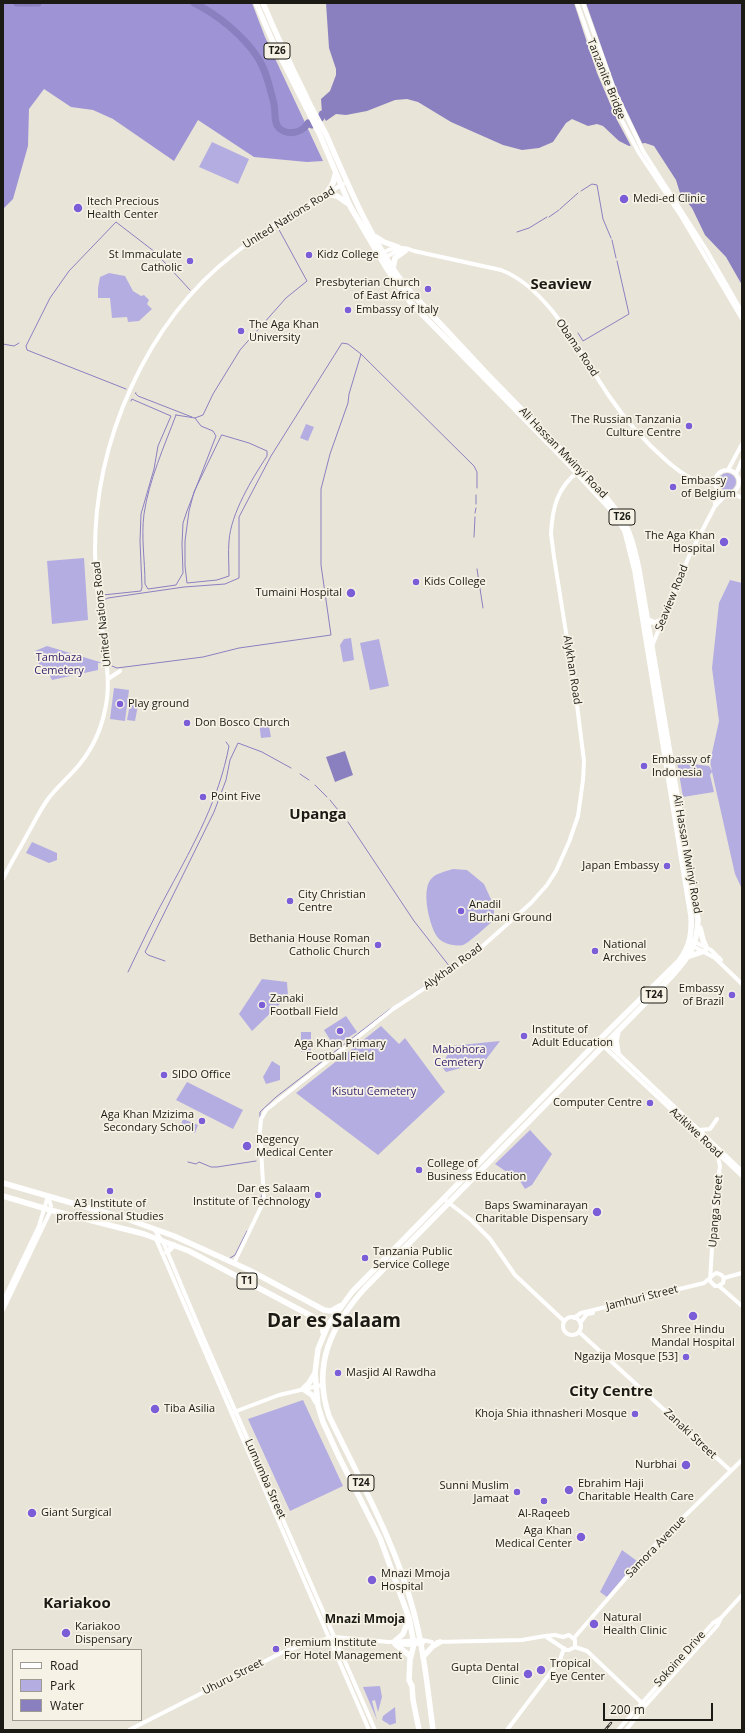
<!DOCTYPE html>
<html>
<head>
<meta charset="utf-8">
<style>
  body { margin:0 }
  #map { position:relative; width:745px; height:1733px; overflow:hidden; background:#e9e4d8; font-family:"Open Sans",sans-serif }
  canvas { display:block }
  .frame { position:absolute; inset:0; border:4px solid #1b1a15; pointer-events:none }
  .legend { position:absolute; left:12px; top:1649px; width:130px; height:72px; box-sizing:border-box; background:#f6f2e5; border:1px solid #9e9c92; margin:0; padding:5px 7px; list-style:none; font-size:12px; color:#1b1a15 }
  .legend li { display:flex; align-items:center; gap:8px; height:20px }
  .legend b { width:20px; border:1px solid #9e9c92 }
  .scale { position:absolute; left:603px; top:1703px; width:110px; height:18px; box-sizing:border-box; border:2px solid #1b1a15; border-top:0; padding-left:5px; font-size:12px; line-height:14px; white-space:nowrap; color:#1b1a15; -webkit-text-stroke:3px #f6f2e5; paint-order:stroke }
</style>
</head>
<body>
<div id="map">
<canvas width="745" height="1733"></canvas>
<div class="frame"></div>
<ul class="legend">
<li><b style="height:5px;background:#fff"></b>Road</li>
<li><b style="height:11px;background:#b4ade2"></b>Park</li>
<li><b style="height:11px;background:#8a80c0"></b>Water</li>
</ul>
<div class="scale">200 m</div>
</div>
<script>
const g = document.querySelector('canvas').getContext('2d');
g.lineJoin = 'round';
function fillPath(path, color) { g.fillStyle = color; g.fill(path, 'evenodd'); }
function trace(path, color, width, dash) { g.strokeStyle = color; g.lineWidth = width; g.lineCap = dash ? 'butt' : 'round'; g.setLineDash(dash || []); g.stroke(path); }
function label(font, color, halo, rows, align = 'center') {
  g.font = font + ' "Open Sans",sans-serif'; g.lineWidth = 3.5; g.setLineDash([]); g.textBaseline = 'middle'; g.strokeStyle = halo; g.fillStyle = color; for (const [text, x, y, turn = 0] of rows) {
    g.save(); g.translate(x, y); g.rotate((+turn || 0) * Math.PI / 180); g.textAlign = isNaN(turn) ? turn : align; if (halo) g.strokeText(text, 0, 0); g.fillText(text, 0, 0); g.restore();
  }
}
fillPath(new Path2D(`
  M 212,142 L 249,159 L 238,184 L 199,167 Z
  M 109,273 L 125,276 L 133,291 L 141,296 L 144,295 L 149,300 L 147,304 L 152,309 L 139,321 L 128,322 L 127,317 L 112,318 L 110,298 L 98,298 L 98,288 L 100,277 Z
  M 306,424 L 314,427 L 308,441 L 300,438 Z
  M718 482a9 9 0 1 1 18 0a9 9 0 1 1-18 0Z
  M 84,558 L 88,620 L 52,624 L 47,561 Z
  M 730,580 L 742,583 L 742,889 L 735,874 L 712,772 L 710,775 L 714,792 L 683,797 L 677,762 L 709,766 L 712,771 L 710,762 L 719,721 L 712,668 L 719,603 Z
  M 351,638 L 354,660 L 343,662 L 340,645 L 344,639 Z
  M 379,639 L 389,686 L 370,690 L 360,643 Z
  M 47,646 L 103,663 L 98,663 L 98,670 L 52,680 L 49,674 L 41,672 L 35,651 Z
  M 114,688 L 129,690 L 125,721 L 110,719 Z
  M 130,704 L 138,705 L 135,721 L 127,720 Z
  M 268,721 L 271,737 L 261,738 L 259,722 Z
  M 32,842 L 57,853 L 57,860 L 49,863 L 26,853 Z
  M 453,869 L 467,870 L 484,884 L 494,906 L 494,920 C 488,925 469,943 463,945 C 454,947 440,943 436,935 C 429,923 420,887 433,877 C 438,873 447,871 453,869 Z
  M 262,979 L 287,982 L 288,996 L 252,1031 L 239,1014 Z
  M 346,1016 L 357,1032 L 334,1046 L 324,1030 Z
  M 381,1026 L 399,1044 L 405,1038 L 445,1092 L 378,1155 L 296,1093 Z
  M 301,1032 L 311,1032 L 311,1052 L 301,1052 Z
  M 500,1041 L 484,1062 L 446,1072 L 442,1067 L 451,1046 Z
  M 272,1061 L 280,1066 L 280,1080 L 266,1084 L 263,1077 Z
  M 187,1082 L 243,1110 L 233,1129 L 176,1100 Z
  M 183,1119 L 198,1125 L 195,1133 L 180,1127 Z
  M 530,1130 L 552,1154 L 532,1185 L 525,1189 L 520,1181 L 495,1164 Z
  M 303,1400 L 343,1486 L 290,1511 L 248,1419 Z
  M 622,1550 L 637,1561 L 607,1597 L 600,1592 Z
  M 380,1686 L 382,1697 L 378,1712 L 375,1700 L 372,1701 L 377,1720 L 363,1687 Z
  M 395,1707 L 396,1723 L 390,1725 L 382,1720 L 383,1716 Z`), '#b4ade2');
fillPath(new Path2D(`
  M 3,3 L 252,3 L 265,37 L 323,161 L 307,162 L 254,157 L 198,120 L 174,161 L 113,119 L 93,110 L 71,107 L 44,89 L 29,109 L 28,146 L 13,199 L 3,209 Z`), '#9e94d5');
fillPath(new Path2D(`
  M 326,3 L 742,3 L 742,285 L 726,257 L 705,235 L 692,208 L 680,193 L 676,180 L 654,146 L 645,143 L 629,146 L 619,141 L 603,126 L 597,124 L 588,126 L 572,119 L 566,123 L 553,142 L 539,148 L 522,150 L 503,145 L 451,122 L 418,102 L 407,99 L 395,100 L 367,111 L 346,115 L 336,114 L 326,121 L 322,114 L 321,99 L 330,91 L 336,75 L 336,69 L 329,48 Z
  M 345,751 L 353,775 L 335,782 L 326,757 Z`), '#8a80c0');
fillPath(new Path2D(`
  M 574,3 L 586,3 L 617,91 L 643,145 L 632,148 L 617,120 L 597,73 Z`), '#e9e4d8');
trace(new Path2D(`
  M 581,191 L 592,184 L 597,185 L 603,219 L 611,238
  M 560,209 L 578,193
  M 549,217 L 559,210
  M 517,232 L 529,228 L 547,217
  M 612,240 L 616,258
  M 578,333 L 583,341 L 629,314 L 617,261
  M 3,344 L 14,346 L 19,343
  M 361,354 L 474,466 L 477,472 L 477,488
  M 126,389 L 27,350 L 26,346 L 50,298 L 69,271 L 116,222 L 155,252 L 190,290
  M 136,393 L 135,393 L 138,396 L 192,417
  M 176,415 L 195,418 L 201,426 L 213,431 L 216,436 L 187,511 L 183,523 L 182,544 L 183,573 L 176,585 L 148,589 L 145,584 C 145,561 141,537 144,514 C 149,480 164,447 176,415 Z
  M 195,418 L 203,415 L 213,394 L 240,350 L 286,298 L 307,281 L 277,226
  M 222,435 L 249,443 L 267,451 L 267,456 C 252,479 231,513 229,541 C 228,552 229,564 229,576 L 217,580 L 187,583 L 185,566 L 185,541 L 189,511 L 194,492 Z
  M 476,504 L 476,495
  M 475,513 L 476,508
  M 474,537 L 475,517
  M 477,569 L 483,608
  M 103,595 L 141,591 L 142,587 L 140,541 L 141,514 L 154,469 L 158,446 L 171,416 L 134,400 L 132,399 L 131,401
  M 103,603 L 102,601 L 108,598 L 184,587 L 225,584 L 239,578 L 239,517 L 271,456 L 342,343 L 348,344 L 361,354 L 349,394 L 348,403 L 330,454 L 321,489 L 321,565 L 331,635 L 239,648 L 203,657 L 117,668 L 112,666
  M 300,774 L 309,780
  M 315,785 L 327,797
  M 330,800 L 342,815
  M 348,822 L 414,921 L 450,967 L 450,970
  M 165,961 L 148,955 L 145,952 L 214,812 L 226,780 L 230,760 L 238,743 L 262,752 L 291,768
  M 128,972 C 141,945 154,917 169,890 C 194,844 219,799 229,746 L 226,742
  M 398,1004 L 435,979
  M 260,1117 L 260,1112 L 276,1097 L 390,1009
  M 188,1162 L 196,1164 L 199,1162 L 211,1167 L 217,1167 L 256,1161
  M 259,1206 L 262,1194
  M 230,1258 L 235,1255 L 247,1231`), '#8a80c0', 1);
trace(new Path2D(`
  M 17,3 L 38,3
  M 194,3 C 217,14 244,36 258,58 C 267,72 270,89 274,104 C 276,112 273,122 279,128 C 288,136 302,133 308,123 L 312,125 L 321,118 L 322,114`), '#8a80c0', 7);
trace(new Path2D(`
  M 577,3 L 601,71 L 621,119 L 639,153 L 681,216 L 742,319
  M 583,3 L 615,92 L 643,151 L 707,251 L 742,312
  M 382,253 C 393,247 402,246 414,251 L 501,270 C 549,288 581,355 609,396 C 626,421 645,442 668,462 C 681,473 697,485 715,484
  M 384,258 L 395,252 L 403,251
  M 728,470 L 742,444
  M715 482a12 12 0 1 1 24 0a12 12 0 1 1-24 0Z
  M 736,474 L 742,460
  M 732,493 L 742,498
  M 715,506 L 727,494
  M 652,646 L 690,554 L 715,506 L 715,502 L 718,490
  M 108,679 L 120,671
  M 3,879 C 10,864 19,850 27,835 C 34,823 40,810 48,799 C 57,787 69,777 79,765 C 92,749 101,730 105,710 C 111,685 106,660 103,636 C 99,608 96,581 95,553 C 94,442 146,322 234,254 C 268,227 306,206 343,184
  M 693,941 L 711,950 L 721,960
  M 691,945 L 715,958 L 742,984
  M 598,1041 L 742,1176
  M 605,1041 L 742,1171
  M 699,1130 L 710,1129 L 717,1119
  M 444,1199 L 471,1220 L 490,1239 L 515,1275 L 564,1321
  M 154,1229 L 164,1244 L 203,1337 L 375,1730
  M 156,1239 L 369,1730
  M 234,1263 L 264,1201 L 260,1130 L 261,1119 L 266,1110 L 393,1009 L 467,960 L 531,903 L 547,885 L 556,871 L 569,842 L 578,816 L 583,780 L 584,761 L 575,689 L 554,557 L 551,534 C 552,510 557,487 578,472
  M 712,1276 L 716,1273 C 722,1274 725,1277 723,1283 L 718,1286 L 715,1286 L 710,1281 L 715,1197 L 720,1166 L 717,1153
  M 724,1278 L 742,1273
  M 719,1286 L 742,1306
  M 3,1301 L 39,1226 L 48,1196
  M 3,1310 L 49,1214 L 51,1206 L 48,1196
  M563 1326a9 9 0 1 1 18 0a9 9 0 1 1-18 0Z
  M 574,1318 L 581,1313 L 704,1283 L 710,1278
  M 580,1323 L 587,1314 L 593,1313
  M 579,1332 L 731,1471
  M 234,1412 L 279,1395 L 322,1385
  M 545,1636 L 566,1650 L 569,1650 L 575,1647
  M 574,1638 L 652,1548 L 742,1460
  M 437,1642 L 522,1640 L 545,1636 L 555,1635 L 563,1637 L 569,1635 L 575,1640 L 575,1647
  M 396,1644 L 408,1645 L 423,1643
  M 575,1647 L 587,1651 L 643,1704
  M 129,1730 L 283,1652 L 302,1645 L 334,1637 L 389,1642 L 422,1640 L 432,1642
  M 507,1730 L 560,1660 L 564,1648
  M 618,1730 L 713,1623 L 721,1618
  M 626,1730 L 645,1706 L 717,1626 L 721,1618 L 742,1595`), '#fff', 4);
trace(new Path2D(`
  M 256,3 L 272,40 L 320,135 L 350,206 L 387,269 L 410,302 L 563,458 L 614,513 L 625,531 L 635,571 L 691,916 C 692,934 690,946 679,961 L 598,1041 L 352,1292 L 328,1325 L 318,1349 L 315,1373 L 318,1406 L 323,1422 L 339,1457 L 380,1538 L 409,1618 L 414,1644 L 410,1660 L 409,1680 L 412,1686 L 413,1700 L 419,1730
  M 263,3 C 276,34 290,64 305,94 C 311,108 319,121 326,134 C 349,187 371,241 406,287 L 489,376 L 599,489 C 626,520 631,530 639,570 L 698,920 C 697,947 689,957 672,976 L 365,1288 C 331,1326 312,1365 329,1416 C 359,1478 397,1546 414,1613 C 424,1651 428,1691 433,1730
  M 335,175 L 333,183 L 326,194 L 337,196 L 347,203
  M 376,237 L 384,242 L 398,247
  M 393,269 L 395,258 L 405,251
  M 646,619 L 655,623 L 664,619
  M 700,928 L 703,940 L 706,947
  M 690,956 L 705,951
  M 618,1031 L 616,1041 L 618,1053
  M 3,1183 L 127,1219 L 174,1236 L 249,1270 L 324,1310 L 331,1311 L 340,1306
  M 3,1196 L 50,1210 L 144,1234 L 189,1251 L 319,1320 L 323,1324 L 323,1332
  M 167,1252 L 174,1245
  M 315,1373 L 309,1383 L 303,1389 L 312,1395 L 316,1402
  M 395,1641 L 403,1634 L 409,1618
  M 395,1644 L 410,1656 L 410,1660
  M 423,1657 L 433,1646 L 440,1642`), '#fff', 5.5);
const rail = new Path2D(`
  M 605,1730 L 611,1723`);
trace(rail, '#33312b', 2.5);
trace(rail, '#f6f2e5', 1, [3]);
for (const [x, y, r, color] of [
  [624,199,5,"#7b5dd7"],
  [78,208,5,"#7b5dd7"],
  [309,255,4,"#7b5dd7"],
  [190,261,4,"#7b5dd7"],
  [428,289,4,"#7b5dd7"],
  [348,310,4,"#7b5dd7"],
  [241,331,4,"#7b5dd7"],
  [689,426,4,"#7b5dd7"],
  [673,487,4,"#7b5dd7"],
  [724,542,5,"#7b5dd7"],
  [416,582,4,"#7b5dd7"],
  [351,593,5,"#7b5dd7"],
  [120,704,4,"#7b5dd7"],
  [187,723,4,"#7b5dd7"],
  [644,766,4,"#7b5dd7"],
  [203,797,4,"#7b5dd7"],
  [667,866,4,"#7b5dd7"],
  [290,901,4,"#7b5dd7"],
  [461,911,4,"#7b5dd7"],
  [378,945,4,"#7b5dd7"],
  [595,951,4,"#7b5dd7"],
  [732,995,4,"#7b5dd7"],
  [262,1005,4,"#7b5dd7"],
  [340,1031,4,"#7b5dd7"],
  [524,1036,4,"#7b5dd7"],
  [164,1075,4,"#7b5dd7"],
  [650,1103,4,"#7b5dd7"],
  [202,1121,4,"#7b5dd7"],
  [247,1146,5,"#7b5dd7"],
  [419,1170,4,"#7b5dd7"],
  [110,1191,4,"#7b5dd7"],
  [318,1195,4,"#7b5dd7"],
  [597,1212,5,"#7b5dd7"],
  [365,1258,4,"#7b5dd7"],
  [693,1316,5,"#7b5dd7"],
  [686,1357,4,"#7b5dd7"],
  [338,1373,4,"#7b5dd7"],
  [155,1409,5,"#7b5dd7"],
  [635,1414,4,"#7b5dd7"],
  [686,1465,5,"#7b5dd7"],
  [569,1490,5,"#7b5dd7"],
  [517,1492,4,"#7b5dd7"],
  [544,1501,4,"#7b5dd7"],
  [32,1513,5,"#7b5dd7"],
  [581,1537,5,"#7b5dd7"],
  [372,1580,5,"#7b5dd7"],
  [594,1624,5,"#7b5dd7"],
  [66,1633,5,"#7b5dd7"],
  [276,1649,4,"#7b5dd7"],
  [541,1670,5,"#7b5dd7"],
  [528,1674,5,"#7b5dd7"]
]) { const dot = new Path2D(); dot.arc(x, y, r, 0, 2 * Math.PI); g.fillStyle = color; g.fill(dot); trace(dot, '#f6f2e5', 1.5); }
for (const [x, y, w] of [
  [277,51,26],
  [622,517,26],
  [654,995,26],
  [247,1281,20],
  [361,1483,26]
]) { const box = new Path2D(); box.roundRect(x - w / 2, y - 8, w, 16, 3); g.fillStyle = '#f6f2e5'; g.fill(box); trace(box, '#1b1a15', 1); }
label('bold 10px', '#1b1a15', null, [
  ["T26",277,51],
  ["T26",622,517],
  ["T24",654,995],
  ["T1",247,1281],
  ["T24",361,1483]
]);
label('11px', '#1b1a15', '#f6f2e5', [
  ["Tanzanite Bridge",606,79,68],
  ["United Nations Road",289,218,-32],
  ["Obama Road",577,348,56],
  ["Ali Hassan Mwinyi Road",563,453,46],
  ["Seaview Road",672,598,-68],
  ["United Nations Road",102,614,-96],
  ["Alykhan Road",572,670,81],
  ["Ali Hassan Mwinyi Road",687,854,80],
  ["Alykhan Road",453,967,-36],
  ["Azikiwe Road",696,1133,43],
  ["Upanga Street",716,1211,-85],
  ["Jamhuri Street",642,1298,-14],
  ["Zanaki Street",690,1434,43],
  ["Lumumba Street",265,1479,66],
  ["Samora Avenue",656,1547,-46],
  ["Sokoine Drive",680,1659,-48],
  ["Uhuru Street",233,1677,-27]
]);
label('11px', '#1b1a15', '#f6f2e5', [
  ["Medi-ed Clinic",633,199],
  ["Itech Precious",87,202],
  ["Health Center",87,215],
  ["St Immaculate",182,255,"right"],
  ["Catholic",182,268,"right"],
  ["Kidz College",317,255],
  ["Presbyterian Church",420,283,"right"],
  ["of East Africa",420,296,"right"],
  ["Embassy of Italy",356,310],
  ["The Aga Khan",249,325],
  ["University",249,338],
  ["The Russian Tanzania",681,420,"right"],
  ["Culture Centre",681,433,"right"],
  ["Embassy",681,481],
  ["of Belgium",681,494],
  ["The Aga Khan",715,536,"right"],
  ["Hospital",715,549,"right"],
  ["Kids College",424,582],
  ["Tumaini Hospital",342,593,"right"],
  ["Play ground",128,704],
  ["Don Bosco Church",195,723],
  ["Embassy of",652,760],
  ["Indonesia",652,773],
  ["Point Five",211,797],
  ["Japan Embassy",659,866,"right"],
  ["City Christian",298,895],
  ["Centre",298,908],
  ["Anadil",469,905],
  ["Burhani Ground",469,918],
  ["Bethania House Roman",370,939,"right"],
  ["Catholic Church",370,952,"right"],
  ["National",603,945],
  ["Archives",603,958],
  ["Embassy",724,989,"right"],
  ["of Brazil",724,1002,"right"],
  ["Zanaki",270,999],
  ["Football Field",270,1012],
  ["Institute of",532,1030],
  ["Adult Education",532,1043],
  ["Aga Khan Primary",340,1044,"center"],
  ["Football Field",340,1057,"center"],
  ["SIDO Office",172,1075],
  ["Computer Centre",642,1103,"right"],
  ["Aga Khan Mzizima",194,1115,"right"],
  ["Secondary School",194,1128,"right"],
  ["Regency",256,1140],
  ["Medical Center",256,1153],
  ["College of",427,1164],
  ["Business Education",427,1177],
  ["Dar es Salaam",310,1189,"right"],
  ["Institute of Technology",310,1202,"right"],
  ["A3 Institute of",110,1204,"center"],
  ["proffessional Studies",110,1217,"center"],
  ["Baps Swaminarayan",588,1206,"right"],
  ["Charitable Dispensary",588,1219,"right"],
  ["Tanzania Public",373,1252],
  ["Service College",373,1265],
  ["Shree Hindu",693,1330,"center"],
  ["Mandal Hospital",693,1343,"center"],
  ["Ngazija Mosque [53]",678,1357,"right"],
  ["Masjid Al Rawdha",346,1373],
  ["Tiba Asilia",164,1409],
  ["Khoja Shia ithnasheri Mosque",627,1414,"right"],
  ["Nurbhai",677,1465,"right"],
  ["Ebrahim Haji",578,1484],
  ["Charitable Health Care",578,1497],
  ["Sunni Muslim",509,1486,"right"],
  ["Jamaat",509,1499,"right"],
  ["Giant Surgical",41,1513],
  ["Al-Raqeeb",544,1514,"center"],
  ["Aga Khan",572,1531,"right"],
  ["Medical Center",572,1544,"right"],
  ["Mnazi Mmoja",381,1574],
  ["Hospital",381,1587],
  ["Natural",603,1618],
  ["Health Clinic",603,1631],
  ["Kariakoo",75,1627],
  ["Dispensary",75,1640],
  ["Premium Institute",284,1643],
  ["For Hotel Management",284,1656],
  ["Tropical",550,1664],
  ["Eye Center",550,1677],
  ["Gupta Dental",519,1668,"right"],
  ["Clinic",519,1681,"right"]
], 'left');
label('11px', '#38236f', '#f6f2e5', [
  ["Tambaza",59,658],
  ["Cemetery",59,671],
  ["Mabohora",459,1050],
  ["Cemetery",459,1063],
  ["Kisutu Cemetery",374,1092]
]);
label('bold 12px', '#1b1a15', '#f6f2e5', [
  ["Mnazi Mmoja",365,1620]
]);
label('bold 15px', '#1b1a15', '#f6f2e5', [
  ["Seaview",561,285],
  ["Upanga",318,815],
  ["City Centre",611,1392],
  ["Kariakoo",77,1604]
]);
label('bold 19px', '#1b1a15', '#f6f2e5', [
  ["Dar es Salaam",334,1322]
]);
</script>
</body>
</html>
